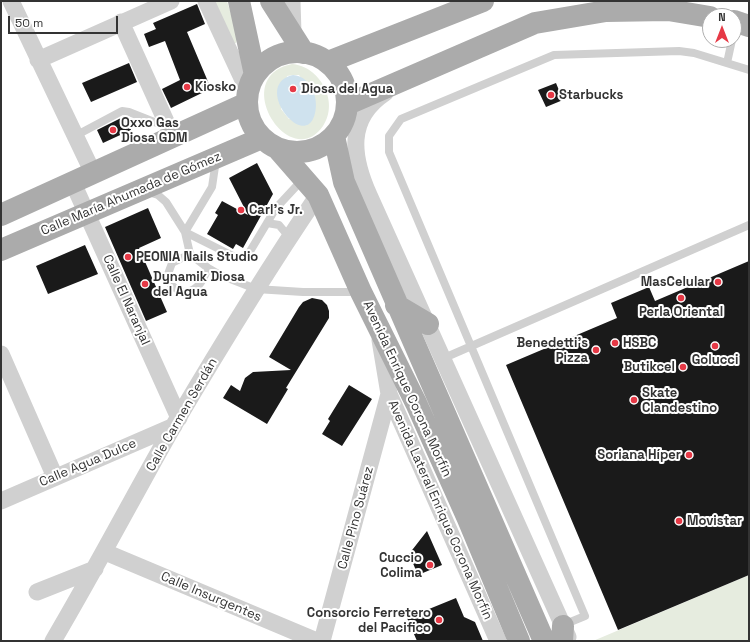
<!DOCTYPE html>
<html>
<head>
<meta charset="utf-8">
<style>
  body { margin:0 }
  #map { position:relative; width:750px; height:642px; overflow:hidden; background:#fff; font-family:"Space Grotesk",sans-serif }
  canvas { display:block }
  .frame { position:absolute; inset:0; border:2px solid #333; pointer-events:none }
  .north { position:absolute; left:702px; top:8px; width:40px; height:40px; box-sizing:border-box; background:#fff; border:1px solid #adadad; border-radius:50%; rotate:0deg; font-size:11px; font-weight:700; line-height:16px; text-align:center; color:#333 }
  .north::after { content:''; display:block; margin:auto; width:14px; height:18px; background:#e63946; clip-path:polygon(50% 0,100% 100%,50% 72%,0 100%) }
  .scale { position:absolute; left:8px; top:16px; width:110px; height:18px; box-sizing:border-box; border:2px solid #333; border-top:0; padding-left:5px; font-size:12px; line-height:14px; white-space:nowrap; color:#333; -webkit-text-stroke:3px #fff; paint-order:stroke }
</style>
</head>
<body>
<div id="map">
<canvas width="750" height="642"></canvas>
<div class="frame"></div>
<div class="north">N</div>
<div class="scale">50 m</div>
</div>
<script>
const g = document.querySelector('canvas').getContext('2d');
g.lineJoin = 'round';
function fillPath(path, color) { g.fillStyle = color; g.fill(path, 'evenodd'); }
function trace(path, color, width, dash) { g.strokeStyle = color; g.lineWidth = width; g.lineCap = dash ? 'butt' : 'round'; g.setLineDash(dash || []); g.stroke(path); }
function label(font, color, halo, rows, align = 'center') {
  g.font = font + ' "Space Grotesk",sans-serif'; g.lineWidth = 4; g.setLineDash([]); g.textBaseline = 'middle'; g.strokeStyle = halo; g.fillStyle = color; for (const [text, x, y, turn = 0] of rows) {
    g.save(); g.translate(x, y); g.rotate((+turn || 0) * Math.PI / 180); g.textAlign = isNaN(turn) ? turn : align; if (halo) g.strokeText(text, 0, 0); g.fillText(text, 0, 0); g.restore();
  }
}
fillPath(new Path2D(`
  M 213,1 L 227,1 L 238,37 L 236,43 L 231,45 Z
  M 292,64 C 319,66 340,101 323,126 C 290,174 228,77 292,64 ZM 293,75 L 299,75 L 314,97 L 315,111 L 289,119 L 281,109 L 287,76 Z
  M 749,575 L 749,641 L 593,641 Z`), '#e6ecdf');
fillPath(new Path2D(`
  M 293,75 C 312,76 321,102 313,119 C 299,146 253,84 293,75 Z`), '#cfe2ee');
fillPath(new Path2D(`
  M 197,4 L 205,24 L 187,32 L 209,84 L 206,91 L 171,108 L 162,89 L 180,80 L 165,41 L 149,47 L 144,34 L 156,29 L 153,23 Z
  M 129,63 L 137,82 L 91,102 L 82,83 Z
  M 556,83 L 563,100 L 546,107 L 538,90 Z
  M 123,117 L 126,117 L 131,130 L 103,143 L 97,130 Z
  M 257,163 L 273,194 L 243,248 L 236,244 L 233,249 L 207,234 L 218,215 L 215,213 L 222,201 L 248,215 L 229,178 Z
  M 148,208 L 161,238 L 139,248 L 167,312 L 146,321 L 105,227 Z
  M 85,245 L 98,274 L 48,294 L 36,266 Z
  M 749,261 L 749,575 L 618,630 L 506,365 L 617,318 L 611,303 L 649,287 L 655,301 Z
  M 312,298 L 322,300 L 327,305 L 329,311 L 329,318 L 286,388 L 288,389 L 267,424 L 223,398 L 231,385 L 240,391 L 245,378 L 253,372 L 291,370 L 269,357 L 299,307 L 303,302 Z
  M 349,385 L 372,399 L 342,446 L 322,434 L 330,421 L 328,419 Z
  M 427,531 L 442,565 L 418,575 L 409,554 Z
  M 456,598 L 464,617 L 475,622 L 483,641 L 417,641 L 407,618 Z`), '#1a1a1a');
trace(new Path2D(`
  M 727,63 L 732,40
  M 75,136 L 122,111 L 129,112 L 167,127
  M 216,160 L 212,187 L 185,232 L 235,257 L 244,257 L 249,253 L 276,208 L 303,179
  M 148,192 L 158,195 L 166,202 L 185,232 L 190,254
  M 267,223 L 279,225 L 289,237
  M 190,254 L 208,268 C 203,281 197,293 181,292 L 171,285 L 168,274 L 172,263 Z
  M 208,268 L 220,275 L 256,289 L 303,292 L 359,292
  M 444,358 L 749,225
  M 563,625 L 585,616 L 389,152 L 389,136 L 401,119 L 554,55 L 679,51 L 694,53 L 749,70`), '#d0d0d0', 8);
trace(new Path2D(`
  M 11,1 L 93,173
  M 206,1 L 248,91
  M 292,1 L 293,33
  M 121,22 L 173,137
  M 38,60 L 171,1
  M 344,182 L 369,195 L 568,637
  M 73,183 L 179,418
  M 369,195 C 352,157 346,119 385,93
  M 380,340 L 389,394 L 498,641
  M 1,354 L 55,477
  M 1,501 L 174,426
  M 105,552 L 317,641
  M 37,592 L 95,569
  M 53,641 C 95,570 133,497 174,425 C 220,347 267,270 318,195
  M 322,641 L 389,394`), '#d0d0d0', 17);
trace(new Path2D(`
  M 239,1 L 255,75
  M 271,1 L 304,53
  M 734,21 L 749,26
  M247 102a50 50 0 1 1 100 0a50 50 0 1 1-100 0Z
  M 328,62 L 483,1
  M 348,104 L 535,23 L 606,11 L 668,10 L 710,17
  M 334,136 L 344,182 L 544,641
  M 277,148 L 318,195 L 361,292 L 416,403 L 468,519 L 519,641
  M 1,215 L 247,103
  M 1,250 L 262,138
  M 396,305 L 428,324
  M 562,641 L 563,626`), '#ababab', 22);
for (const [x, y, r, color] of [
  [187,87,4,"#e63946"],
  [293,89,4,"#e63946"],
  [551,95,4,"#e63946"],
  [113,130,4,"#e63946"],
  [241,210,4,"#e63946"],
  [128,257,4,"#e63946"],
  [718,282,4,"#e63946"],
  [145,284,4,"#e63946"],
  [681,298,4,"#e63946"],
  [615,343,4,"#e63946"],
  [715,346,4,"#e63946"],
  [596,350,4,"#e63946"],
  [683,367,4,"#e63946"],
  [634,400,4,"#e63946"],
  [689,455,4,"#e63946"],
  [679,521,4,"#e63946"],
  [430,565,4,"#e63946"],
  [439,620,4,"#e63946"]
]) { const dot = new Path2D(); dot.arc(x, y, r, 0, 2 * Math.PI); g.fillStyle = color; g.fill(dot); trace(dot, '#fff', 1.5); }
label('bold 13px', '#333', '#fff', [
  ["Kiosko",195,87],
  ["Diosa del Agua",301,89],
  ["Starbucks",559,95],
  ["Oxxo Gas",121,123],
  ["Diosa GDM",121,138],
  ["Carl's Jr.",249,210],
  ["PEONIA Nails Studio",136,257],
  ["Dynamik Diosa",153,277],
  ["del Agua",153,292],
  ["MasCelular",710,282,"right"],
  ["Perla Oriental",681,312,"center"],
  ["Benedetti's",588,343,"right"],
  ["Pizza",588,358,"right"],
  ["HSBC",623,343],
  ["Golucci",715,360,"center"],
  ["Butikcel",675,367,"right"],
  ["Skate",642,393],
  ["Clandestino",642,408],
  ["Soriana Híper",681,455,"right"],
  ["Movistar",687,521],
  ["Cuccio",422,558,"right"],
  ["Colima",422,573,"right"],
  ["Consorcio Ferretero",431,613,"right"],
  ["del Pacifico",431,628,"right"]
], 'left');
label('13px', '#333', '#fff', [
  ["Calle María Ahumada de Gómez",131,194,-23],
  ["Calle El Naranjal",126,300,66],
  ["Avenida Enrique Corona Morfín",407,389,65],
  ["Calle Carmen Serdán",182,415,-60],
  ["Calle Agua Dulce",88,463,-23],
  ["Avenida Lateral Enrique Corona Morfín",440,510,66],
  ["Calle Pino Suárez",356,518,-75],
  ["Calle Insurgentes",211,597,23]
]);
</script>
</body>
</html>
